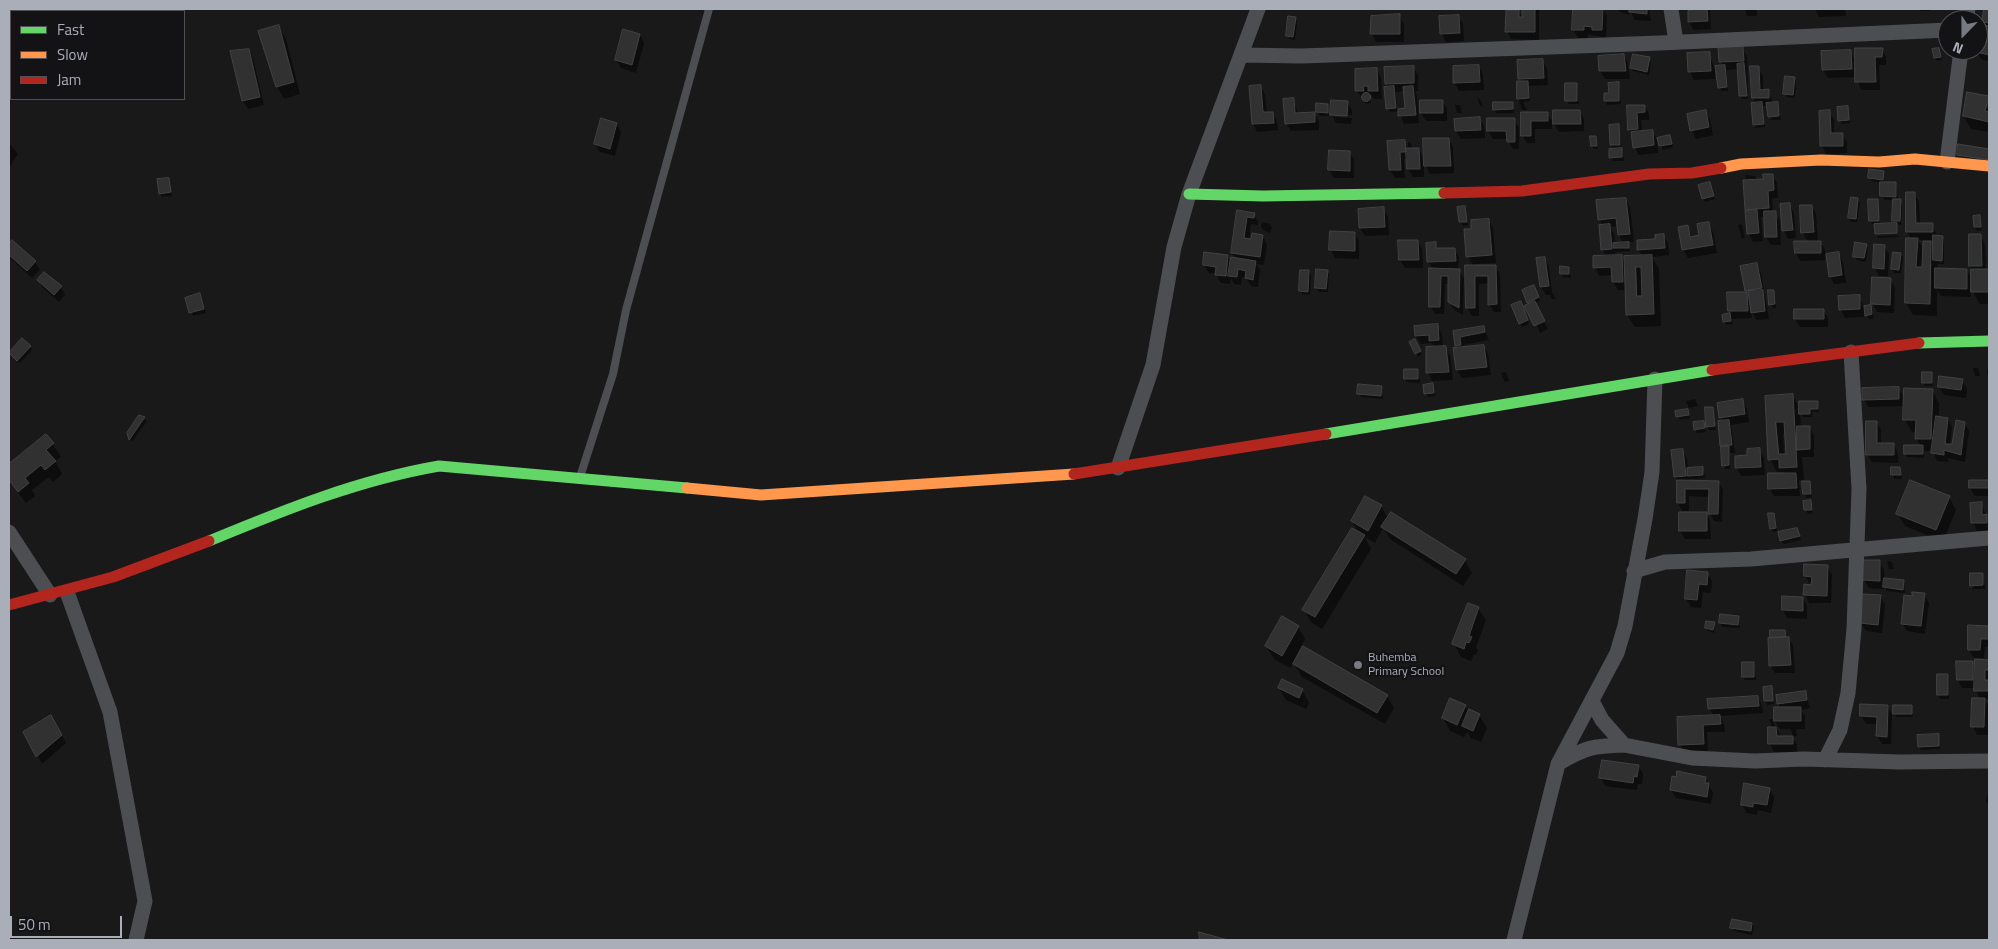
<!DOCTYPE html>
<html>
<head>
<meta charset="utf-8">
<style>
  body { margin:0 }
  #map { position:relative; width:1998px; height:949px; overflow:hidden; background:#191919; font-family:"Titillium Web",sans-serif }
  canvas { display:block }
  .frame { position:absolute; inset:0; border:10px solid #aaaeb9; pointer-events:none }
  .legend { position:absolute; left:10px; top:10px; width:175px; height:90px; box-sizing:border-box; background:#131315; border:1px solid #4f5157; margin:0; padding:6px 9px; list-style:none; font-size:15px; color:#aaaeb9 }
  .legend li { display:flex; align-items:center; gap:10px; height:25px }
  .legend b { width:25px; border:1px solid #4f5157 }
  .north { position:absolute; left:1938px; top:10px; width:50px; height:50px; box-sizing:border-box; background:#131315; border:1px solid #4f5157; border-radius:50%; rotate:202deg; font-size:14px; font-weight:700; line-height:20px; text-align:center; color:#aaaeb9 }
  .north::after { content:''; display:block; margin:auto; width:18px; height:22px; background:#777a81; clip-path:polygon(50% 0,100% 100%,50% 72%,0 100%) }
  .scale { position:absolute; left:10px; top:916px; width:112px; height:22px; box-sizing:border-box; border:2px solid #aaaeb9; border-top:0; padding-left:6px; font-size:15px; line-height:18px; white-space:nowrap; color:#aaaeb9; -webkit-text-stroke:4px #131315; paint-order:stroke }
</style>
</head>
<body>
<div id="map">
<canvas width="1998" height="949"></canvas>
<div class="frame"></div>
<ul class="legend">
<li><b style="height:6px;background:#63d668"></b>Fast</li>
<li><b style="height:6px;background:#ff974d"></b>Slow</li>
<li><b style="height:6px;background:#b3261e"></b>Jam</li>
</ul>
<div class="north">N</div>
<div class="scale">50 m</div>
</div>
<script>
const g = document.querySelector('canvas').getContext('2d');
g.lineJoin = 'round';
function fillPath(path, color) { g.fillStyle = color; g.fill(path, 'evenodd'); }
function trace(path, color, width, dash) { g.strokeStyle = color; g.lineWidth = width; g.lineCap = dash ? 'butt' : 'round'; g.setLineDash(dash || []); g.stroke(path); }
function label(font, color, halo, rows, align = 'center') {
  g.font = font + ' "Titillium Web",sans-serif'; g.lineWidth = 4.5; g.setLineDash([]); g.textBaseline = 'middle'; g.strokeStyle = halo; g.fillStyle = color; for (const [text, x, y, turn = 0] of rows) {
    g.save(); g.translate(x, y); g.rotate((+turn || 0) * Math.PI / 180); g.textAlign = isNaN(turn) ? turn : align; if (halo) g.strokeText(text, 0, 0); g.fillText(text, 0, 0); g.restore();
  }
}
fillPath(new Path2D(`
  M 1506,9 L 1518,11 L 1524,20 L 1528,9 L 1539,9 L 1539,40 L 1511,39 L 1507,31 Z
  M 1574,9 L 1603,9 L 1607,16 L 1606,38 L 1588,34 L 1588,38 L 1578,38 L 1573,29 Z
  M 1618,9 L 1649,9 L 1651,21 L 1635,20 L 1630,11 L 1629,15 L 1620,12 Z
  M 1697,9 L 1710,9 L 1711,29 L 1694,30 L 1689,22 Z
  M 1745,9 L 1757,9 L 1757,16 L 1747,16 Z
  M 1815,9 L 1845,9 L 1846,16 L 1819,17 Z
  M 1919,9 L 1930,9 L 1930,11 L 1921,11 Z
  M 1985,9 L 1989,9 L 1989,61 L 1982,60 L 1977,52 L 1982,25 L 1986,26 L 1983,22 Z
  M 1399,16 L 1404,24 L 1404,42 L 1376,42 L 1372,34 Z
  M 1458,16 L 1463,24 L 1464,41 L 1446,42 L 1442,34 L 1440,18 Z
  M 1295,18 L 1297,22 L 1295,40 L 1290,39 L 1287,35 Z
  M 278,26 L 286,39 L 300,94 L 284,99 L 277,86 Z
  M 640,35 L 644,43 L 636,73 L 621,68 L 616,60 Z
  M 1742,48 L 1747,56 L 1748,99 L 1743,99 L 1740,96 L 1738,69 L 1726,70 L 1728,91 L 1721,91 L 1717,69 L 1715,69 L 1715,79 L 1694,80 L 1690,72 L 1688,54 L 1709,53 L 1714,67 L 1723,66 L 1721,62 Z
  M 1882,49 L 1886,57 L 1886,65 L 1879,65 L 1880,90 L 1861,90 L 1856,77 L 1828,78 L 1823,70 L 1850,51 L 1856,62 Z
  M 1939,49 L 1942,60 L 1937,61 L 1935,58 Z
  M 249,50 L 253,58 L 264,105 L 248,109 L 243,101 Z
  M 1623,55 L 1628,63 L 1630,79 L 1605,79 L 1600,71 Z
  M 1649,58 L 1651,62 L 1649,75 L 1633,71 L 1631,68 Z
  M 1542,60 L 1547,68 L 1548,85 L 1529,86 L 1530,101 L 1523,102 L 1527,110 L 1522,110 L 1518,98 L 1521,82 L 1520,79 Z
  M 1479,66 L 1483,75 L 1484,90 L 1459,91 L 1454,82 Z
  M 1413,67 L 1418,75 L 1418,91 L 1415,91 L 1417,95 L 1419,123 L 1404,124 L 1399,111 L 1390,112 L 1388,109 L 1388,88 L 1386,84 ZM 1405,91 L 1406,109 L 1397,110 L 1396,92 Z
  M 1758,68 L 1763,76 L 1763,91 L 1768,90 L 1773,103 L 1777,103 L 1781,120 L 1771,120 L 1768,106 L 1763,106 L 1765,127 L 1756,128 L 1754,125 L 1756,104 L 1753,98 Z
  M 1377,70 L 1381,78 L 1382,99 L 1374,99 L 1371,94 L 1367,94 L 1371,103 L 1366,104 L 1356,90 Z
  M 1794,78 L 1796,81 L 1795,98 L 1787,97 L 1785,93 Z
  M 1576,84 L 1579,104 L 1569,104 L 1567,101 Z
  M 1618,84 L 1621,104 L 1607,105 L 1605,94 L 1610,94 Z
  M 1261,87 L 1265,95 L 1267,113 L 1272,113 L 1277,121 L 1278,130 L 1257,132 L 1253,123 Z
  M 1968,93 L 1989,98 L 1989,106 L 1986,106 L 1989,111 L 1989,132 L 1971,129 L 1964,116 Z
  M 1477,97 L 1481,101 L 1483,107 L 1479,104 Z
  M 1293,100 L 1298,114 L 1314,113 L 1319,121 L 1319,130 L 1291,131 L 1286,123 Z
  M 1443,101 L 1447,109 L 1447,121 L 1426,121 L 1421,113 Z
  M 1347,102 L 1352,110 L 1352,115 L 1335,114 L 1335,117 L 1352,118 L 1351,124 L 1336,123 L 1332,115 Z
  M 1512,104 L 1514,113 L 1496,113 L 1494,109 Z
  M 1327,105 L 1329,116 L 1320,116 L 1318,112 Z
  M 1455,105 L 1460,105 L 1462,113 L 1457,113 Z
  M 1629,106 L 1645,106 L 1649,114 L 1649,120 L 1641,120 L 1642,132 L 1652,131 L 1657,139 L 1658,153 L 1638,155 L 1629,129 Z
  M 1847,108 L 1850,123 L 1842,124 L 1840,120 Z
  M 1579,111 L 1584,119 L 1584,131 L 1559,132 L 1554,124 Z
  M 1705,111 L 1710,119 L 1713,135 L 1696,139 L 1692,131 Z
  M 1820,112 L 1829,112 L 1834,120 L 1834,134 L 1842,134 L 1847,142 L 1847,153 L 1826,154 L 1822,146 Z
  M 1522,113 L 1547,113 L 1552,121 L 1552,129 L 1535,129 L 1535,143 L 1527,143 L 1522,135 Z
  M 1480,119 L 1484,127 L 1485,138 L 1461,139 L 1456,131 L 1455,120 Z
  M 1488,120 L 1514,120 L 1519,128 L 1519,149 L 1513,149 L 1508,139 L 1493,139 L 1488,131 Z
  M 617,124 L 621,132 L 615,156 L 600,152 L 595,144 Z
  M 1618,126 L 1624,161 L 1613,161 L 1611,158 L 1614,150 L 1611,144 Z
  M 1596,137 L 1598,149 L 1594,149 L 1592,146 Z
  M 1670,137 L 1673,147 L 1663,150 L 1659,139 Z
  M 1448,139 L 1453,147 L 1454,173 L 1430,174 L 1424,163 L 1424,177 L 1413,177 L 1408,169 L 1408,159 L 1404,159 L 1405,178 L 1395,178 L 1390,170 L 1389,142 L 1404,141 L 1408,148 L 1408,143 L 1410,142 L 1413,149 L 1419,149 L 1425,161 Z
  M 9,143 L 18,154 L 9,168 Z
  M 1349,152 L 1354,160 L 1354,178 L 1334,178 L 1329,170 Z
  M 1883,172 L 1884,183 L 1896,183 L 1898,200 L 1902,204 L 1901,225 L 1896,224 L 1898,232 L 1876,233 L 1876,224 L 1872,224 L 1870,221 L 1877,200 L 1880,225 L 1895,224 L 1893,221 L 1895,200 L 1884,200 L 1882,183 L 1872,181 L 1869,178 Z
  M 1745,175 L 1755,176 L 1757,180 L 1765,180 L 1772,175 L 1777,183 L 1778,198 L 1772,198 L 1773,212 L 1780,221 L 1781,245 L 1771,245 L 1766,237 L 1766,216 L 1761,217 L 1763,241 L 1753,242 L 1749,234 Z
  M 168,179 L 172,196 L 162,197 L 160,194 Z
  M 1710,184 L 1715,199 L 1705,202 L 1703,198 Z
  M 1915,194 L 1919,202 L 1920,225 L 1933,225 L 1937,237 L 1942,237 L 1944,240 L 1944,264 L 1938,264 L 1938,269 L 1967,270 L 1973,280 L 1970,266 L 1980,236 L 1985,244 L 1986,270 L 1989,270 L 1989,304 L 1980,304 L 1971,289 L 1971,297 L 1941,296 L 1937,290 L 1937,316 L 1913,315 L 1906,303 L 1911,239 L 1907,232 ZM 1918,240 L 1924,240 L 1924,250 ZM 1929,240 L 1934,240 L 1934,249 Z
  M 1626,199 L 1630,207 L 1634,242 L 1627,242 L 1630,251 L 1615,252 L 1616,257 L 1621,256 L 1626,264 L 1643,257 L 1638,249 L 1663,235 L 1668,243 L 1669,255 L 1652,257 L 1659,269 L 1661,326 L 1635,327 L 1627,315 L 1627,290 L 1618,290 L 1613,282 L 1613,275 L 1599,276 L 1595,268 L 1606,257 L 1602,249 L 1603,226 L 1599,219 ZM 1618,226 L 1619,235 L 1624,244 L 1615,244 L 1614,234 L 1610,227 Z
  M 1858,200 L 1860,203 L 1857,222 L 1851,222 L 1849,218 Z
  M 1790,205 L 1794,213 L 1796,238 L 1788,239 L 1784,231 L 1781,206 Z
  M 1812,206 L 1816,214 L 1818,242 L 1820,242 L 1825,250 L 1825,260 L 1800,261 L 1796,253 L 1808,242 L 1803,233 Z
  M 1464,207 L 1468,225 L 1463,226 L 1461,222 Z
  M 1383,209 L 1388,217 L 1389,235 L 1365,236 L 1360,228 Z
  M 1238,212 L 1254,214 L 1258,222 L 1258,225 L 1251,224 L 1249,240 L 1262,236 L 1267,244 L 1264,265 L 1256,264 L 1260,270 L 1258,287 L 1251,286 L 1246,278 L 1242,277 L 1241,285 L 1234,284 L 1231,278 L 1230,284 L 1221,283 L 1216,274 L 1209,273 L 1204,265 L 1228,256 L 1231,263 L 1236,259 L 1232,253 Z
  M 1979,217 L 1982,230 L 1977,231 L 1975,227 Z
  M 1489,220 L 1493,228 L 1496,263 L 1477,264 L 1477,266 L 1495,266 L 1500,274 L 1501,312 L 1494,312 L 1489,304 L 1489,283 L 1479,284 L 1479,316 L 1472,316 L 1467,307 L 1473,266 L 1468,256 L 1473,230 Z
  M 1262,222 L 1270,224 L 1272,228 L 1270,233 L 1263,230 L 1261,227 Z
  M 1708,224 L 1713,232 L 1717,253 L 1688,258 L 1683,249 L 1687,226 L 1692,237 L 1700,236 Z
  M 1742,224 L 1745,238 L 1742,239 L 1738,225 Z
  M 1355,233 L 1359,241 L 1359,259 L 1335,258 L 1331,250 Z
  M 1898,235 L 1899,237 L 1878,238 L 1877,236 Z
  M 1418,241 L 1422,249 L 1423,268 L 1405,268 L 1400,260 Z
  M 12,242 L 35,262 L 40,270 L 32,278 L 9,257 L 9,246 Z
  M 1435,244 L 1438,250 L 1454,249 L 1459,257 L 1458,269 L 1464,278 L 1463,315 L 1454,310 L 1449,301 L 1450,284 L 1445,284 L 1444,314 L 1435,314 L 1430,306 L 1433,270 L 1428,261 Z
  M 1866,245 L 1868,248 L 1866,262 L 1857,260 L 1854,257 Z
  M 1884,246 L 1889,254 L 1888,276 L 1879,276 L 1874,267 Z
  M 1839,254 L 1843,262 L 1846,283 L 1834,284 L 1830,276 Z
  M 1901,254 L 1903,257 L 1901,273 L 1894,273 L 1892,269 Z
  M 1545,259 L 1549,267 L 1552,293 L 1556,299 L 1552,299 L 1550,295 L 1546,295 L 1541,287 Z
  M 1756,265 L 1761,273 L 1769,319 L 1757,320 L 1752,313 L 1752,318 L 1732,319 L 1733,324 L 1726,325 L 1723,316 L 1731,314 L 1728,294 L 1748,293 L 1747,291 Z
  M 1569,268 L 1571,278 L 1563,277 L 1561,274 Z
  M 1327,271 L 1329,274 L 1328,292 L 1319,292 L 1316,288 Z
  M 1309,272 L 1311,275 L 1310,295 L 1302,294 L 1300,291 Z
  M 1890,279 L 1895,288 L 1894,313 L 1877,312 L 1873,304 Z
  M 38,280 L 61,287 L 65,295 L 59,302 L 43,288 Z
  M 1535,290 L 1540,301 L 1535,303 L 1548,329 L 1540,333 L 1528,302 Z
  M 1773,291 L 1775,295 L 1776,308 L 1773,308 L 1771,304 Z
  M 199,295 L 206,313 L 193,316 L 186,299 Z
  M 1859,297 L 1864,308 L 1870,306 L 1874,318 L 1869,319 L 1864,311 L 1864,317 L 1845,318 L 1840,309 Z
  M 1523,306 L 1529,324 L 1522,327 L 1520,323 Z
  M 1795,310 L 1823,310 L 1828,318 L 1828,327 L 1800,327 L 1795,319 Z
  M 1437,325 L 1442,334 L 1443,347 L 1450,355 L 1453,380 L 1432,381 L 1428,372 L 1435,348 L 1432,343 L 1421,344 L 1416,336 Z
  M 1483,327 L 1489,340 L 1463,345 L 1464,348 L 1484,346 L 1488,354 L 1491,375 L 1462,378 L 1457,370 L 1458,348 L 1454,332 Z
  M 1414,341 L 1422,355 L 1418,357 L 1411,342 Z
  M 30,346 L 32,350 L 20,363 L 11,354 Z
  M 1973,368 L 1978,368 L 1980,376 L 1975,376 Z
  M 1987,369 L 1989,369 L 1989,378 L 1987,374 Z
  M 1418,370 L 1420,383 L 1407,382 L 1405,379 Z
  M 1506,372 L 1509,381 L 1505,382 L 1501,373 Z
  M 1931,373 L 1933,386 L 1925,386 L 1923,382 Z
  M 1962,381 L 1967,389 L 1966,398 L 1944,395 L 1939,387 Z
  M 1432,385 L 1436,396 L 1428,397 L 1426,394 Z
  M 1381,387 L 1383,399 L 1361,397 L 1359,393 Z
  M 1898,388 L 1903,396 L 1903,405 L 1932,390 L 1939,403 L 1939,418 L 1948,419 L 1952,427 L 1950,445 L 1953,446 L 1964,423 L 1969,431 L 1965,462 L 1948,458 L 1948,462 L 1937,461 L 1933,451 L 1924,451 L 1924,458 L 1907,457 L 1905,454 L 1921,447 L 1916,438 L 1917,432 L 1912,432 L 1905,420 L 1905,406 L 1868,407 L 1864,399 Z
  M 1793,396 L 1800,409 L 1817,402 L 1819,406 L 1819,412 L 1812,412 L 1812,417 L 1803,417 L 1800,413 L 1801,427 L 1809,427 L 1814,435 L 1814,457 L 1802,457 L 1804,480 L 1799,480 L 1800,496 L 1774,496 L 1769,488 L 1784,474 L 1783,472 L 1777,472 L 1770,459 L 1766,397 ZM 1783,434 L 1786,434 L 1787,455 L 1784,455 Z
  M 1695,399 L 1698,406 L 1689,408 L 1686,401 Z
  M 1742,401 L 1747,409 L 1749,422 L 1731,425 L 1735,453 L 1730,453 L 1730,469 L 1725,469 L 1722,445 L 1723,421 L 1721,418 Z
  M 1713,408 L 1716,430 L 1709,430 L 1707,426 Z
  M 1687,410 L 1690,418 L 1680,420 L 1678,416 Z
  M 139,416 L 147,421 L 132,442 L 129,433 Z
  M 1704,422 L 1706,432 L 1697,433 L 1695,429 Z
  M 1876,422 L 1881,430 L 1881,444 L 1893,444 L 1898,453 L 1898,463 L 1872,462 L 1867,454 Z
  M 46,435 L 61,457 L 55,461 L 62,474 L 53,482 L 49,477 L 32,490 L 35,496 L 26,503 L 9,481 L 9,466 Z
  M 1759,449 L 1764,458 L 1765,475 L 1741,476 L 1737,468 Z
  M 1682,450 L 1687,459 L 1688,469 L 1702,468 L 1704,472 L 1705,478 L 1689,479 L 1689,482 L 1718,482 L 1723,490 L 1722,522 L 1714,521 L 1710,513 L 1710,497 L 1689,496 L 1689,511 L 1682,511 L 1678,503 L 1678,482 L 1675,476 Z
  M 1892,468 L 1900,468 L 1902,479 L 1894,479 Z
  M 1989,481 L 1989,496 L 1975,496 L 1970,488 L 1970,482 Z
  M 1809,482 L 1812,497 L 1806,498 L 1804,483 Z
  M 1949,497 L 1956,510 L 1943,542 L 1905,526 L 1898,514 Z
  M 1811,501 L 1813,513 L 1808,514 L 1806,510 Z
  M 1972,504 L 1981,504 L 1989,521 L 1989,531 L 1977,531 L 1973,523 Z
  M 1381,506 L 1388,518 L 1465,560 L 1472,573 L 1463,586 L 1390,539 L 1383,528 L 1375,543 L 1364,536 L 1371,549 L 1322,629 L 1311,622 L 1304,610 L 1359,534 L 1352,521 Z
  M 1706,513 L 1710,521 L 1711,539 L 1685,539 L 1680,531 Z
  M 1774,514 L 1777,531 L 1773,532 L 1771,528 Z
  M 1797,529 L 1801,540 L 1784,544 L 1781,541 Z
  M 1864,561 L 1879,561 L 1884,570 L 1884,579 L 1904,581 L 1905,593 L 1887,591 L 1884,585 L 1884,589 L 1869,588 L 1864,580 Z
  M 1887,561 L 1892,562 L 1894,569 L 1889,569 Z
  M 1827,566 L 1832,575 L 1831,603 L 1809,603 L 1805,594 L 1811,586 L 1805,576 Z
  M 1707,573 L 1712,581 L 1711,593 L 1703,592 L 1701,608 L 1691,607 L 1686,599 Z
  M 1983,574 L 1985,589 L 1973,589 L 1971,585 Z
  M 1924,595 L 1929,603 L 1925,634 L 1907,631 L 1902,623 L 1913,597 Z
  M 1880,596 L 1885,605 L 1882,633 L 1866,631 L 1861,623 Z
  M 1783,598 L 1803,598 L 1807,606 L 1807,619 L 1787,618 L 1783,610 Z
  M 1478,608 L 1486,620 L 1476,647 L 1478,651 L 1476,655 L 1474,654 L 1471,661 L 1461,657 L 1454,644 Z
  M 1738,617 L 1740,628 L 1722,627 L 1720,623 Z
  M 1714,624 L 1715,633 L 1708,631 L 1706,628 Z
  M 1969,626 L 1989,627 L 1989,647 L 1985,647 L 1984,658 L 1974,658 L 1969,650 Z
  M 1298,627 L 1305,639 L 1290,668 L 1274,659 L 1266,646 Z
  M 1785,631 L 1793,646 L 1795,673 L 1775,673 L 1770,665 L 1769,639 Z
  M 1976,660 L 1989,661 L 1989,699 L 1984,699 L 1989,707 L 1988,735 L 1977,735 L 1973,727 L 1980,699 L 1975,688 L 1962,688 L 1958,680 L 1972,662 L 1976,669 Z
  M 1294,664 L 1387,696 L 1394,708 L 1385,724 L 1302,677 Z
  M 1754,664 L 1756,680 L 1745,680 L 1743,677 Z
  M 1947,676 L 1949,679 L 1949,699 L 1940,699 L 1938,695 Z
  M 1771,687 L 1774,704 L 1767,705 L 1764,688 Z
  M 1279,688 L 1302,690 L 1309,703 L 1306,709 L 1286,700 Z
  M 1805,692 L 1810,708 L 1801,710 L 1805,716 L 1805,729 L 1796,729 L 1797,736 L 1793,737 L 1791,729 L 1780,729 L 1775,721 L 1775,708 L 1780,708 L 1777,696 Z
  M 1758,697 L 1762,705 L 1763,713 L 1720,716 L 1724,724 L 1725,732 L 1707,732 L 1708,751 L 1684,753 L 1680,744 L 1678,718 L 1714,716 L 1709,708 Z
  M 1465,706 L 1469,712 L 1479,715 L 1487,728 L 1481,742 L 1471,738 L 1467,732 L 1464,737 L 1450,731 L 1443,718 Z
  M 1887,706 L 1892,714 L 1891,744 L 1882,744 L 1877,736 L 1878,724 L 1866,724 L 1861,716 Z
  M 1911,707 L 1913,717 L 1896,717 L 1894,713 Z
  M 51,716 L 66,743 L 42,764 L 24,732 Z
  M 1769,719 L 1772,719 L 1781,737 L 1792,737 L 1797,745 L 1797,752 L 1774,752 L 1770,744 L 1769,728 L 1772,728 Z
  M 1938,735 L 1940,749 L 1921,750 L 1919,746 Z
  M 1638,766 L 1643,774 L 1642,784 L 1638,784 L 1637,790 L 1605,786 L 1601,778 Z
  M 1705,778 L 1713,793 L 1711,804 L 1676,798 L 1671,790 Z
  M 1989,788 L 1989,806 L 1986,801 Z
  M 1769,789 L 1774,797 L 1771,813 L 1758,810 L 1757,815 L 1747,813 L 1742,805 Z
  M 1752,924 L 1754,927 L 1752,935 L 1734,931 L 1732,928 Z`), '#0007');
const building = new Path2D(`
  M 1522,9 L 1535,9 L 1535,32 L 1505,32 L 1506,10 L 1519,10 L 1519,17 L 1522,17 Z
  M 1573,9 L 1603,9 L 1602,30 L 1592,30 L 1592,27 L 1584,26 L 1584,30 L 1572,30 Z
  M 1630,9 L 1647,9 L 1647,14 L 1629,12 Z
  M 1696,9 L 1707,9 L 1708,21 L 1688,22 L 1688,11 Z
  M 1984,9 L 1989,9 L 1989,23 L 1982,22 Z
  M 1400,14 L 1400,34 L 1370,34 L 1371,16 Z
  M 1459,15 L 1460,33 L 1440,34 L 1439,16 Z
  M 1288,16 L 1296,17 L 1293,37 L 1286,36 Z
  M 1980,24 L 1989,26 L 1989,55 L 1976,52 L 1978,50 Z
  M 279,25 L 294,82 L 276,87 L 258,31 Z
  M 623,29 L 640,34 L 632,65 L 615,60 Z
  M 1743,46 L 1744,61 L 1719,62 L 1718,48 Z
  M 1855,48 L 1883,48 L 1882,57 L 1875,57 L 1876,82 L 1855,82 Z
  M 1939,48 L 1941,57 L 1934,58 L 1932,49 Z
  M 249,49 L 260,97 L 242,101 L 230,51 Z
  M 1851,50 L 1852,69 L 1822,70 L 1821,51 Z
  M 1710,52 L 1711,71 L 1688,72 L 1687,53 Z
  M 1624,54 L 1626,71 L 1599,71 L 1598,56 Z
  M 1633,54 L 1650,57 L 1647,72 L 1630,68 Z
  M 1543,59 L 1544,78 L 1518,79 L 1517,60 Z
  M 1744,63 L 1747,96 L 1739,96 L 1737,64 Z
  M 1479,65 L 1480,82 L 1453,83 L 1453,66 Z
  M 1725,65 L 1727,87 L 1718,88 L 1715,66 Z
  M 1414,66 L 1414,83 L 1385,84 L 1384,67 Z
  M 1750,66 L 1759,66 L 1760,90 L 1769,89 L 1769,98 L 1752,98 Z
  M 1377,68 L 1378,91 L 1368,91 L 1368,86 L 1363,86 L 1364,91 L 1355,91 L 1355,69 Z
  M 1785,76 L 1795,77 L 1793,95 L 1783,94 Z
  M 1517,81 L 1528,81 L 1529,98 L 1517,99 Z
  M 1619,82 L 1619,101 L 1604,101 L 1604,93 L 1609,93 L 1608,83 Z
  M 1565,83 L 1577,83 L 1577,101 L 1565,101 Z
  M 1261,85 L 1263,112 L 1273,112 L 1274,123 L 1252,124 L 1249,86 Z
  M 1394,86 L 1396,108 L 1386,109 L 1384,87 Z
  M 1413,86 L 1416,115 L 1398,116 L 1398,109 L 1405,108 L 1403,87 Z
  M 1967,92 L 1989,96 L 1989,104 L 1987,104 L 1985,111 L 1989,112 L 1989,122 L 1963,116 Z
  M1361.5 97a4.5 4.5 0 1 1 9 0a4.5 4.5 0 1 1-9 0Z
  M 1294,98 L 1295,113 L 1315,112 L 1315,122 L 1285,124 L 1283,99 Z
  M 1331,100 L 1348,101 L 1347,116 L 1330,115 Z
  M 1420,100 L 1443,100 L 1443,113 L 1420,113 Z
  M 1493,102 L 1513,102 L 1513,109 L 1493,110 Z
  M 1762,102 L 1764,124 L 1753,125 L 1751,103 Z
  M 1778,102 L 1779,116 L 1768,117 L 1766,103 Z
  M 1316,103 L 1328,104 L 1328,113 L 1316,112 Z
  M 1627,105 L 1645,105 L 1645,112 L 1637,113 L 1638,129 L 1628,130 Z
  M 1848,106 L 1849,120 L 1838,121 L 1837,107 Z
  M 1553,110 L 1580,110 L 1581,124 L 1553,124 Z
  M 1706,110 L 1709,127 L 1690,131 L 1687,114 Z
  M 1830,110 L 1831,133 L 1843,133 L 1843,146 L 1820,146 L 1819,111 Z
  M 1521,112 L 1548,112 L 1548,121 L 1531,121 L 1531,136 L 1521,136 Z
  M 1480,117 L 1481,130 L 1455,131 L 1454,119 Z
  M 601,118 L 617,123 L 610,149 L 594,144 Z
  M 1487,118 L 1515,118 L 1515,142 L 1507,142 L 1506,131 L 1487,131 Z
  M 1619,124 L 1620,145 L 1610,145 L 1609,125 Z
  M 1653,130 L 1654,145 L 1633,148 L 1631,132 Z
  M 1670,135 L 1672,144 L 1659,146 L 1657,138 Z
  M 1590,136 L 1596,136 L 1597,146 L 1591,146 Z
  M 1423,138 L 1449,138 L 1451,166 L 1424,166 Z
  M 1405,140 L 1406,152 L 1400,152 L 1401,170 L 1389,170 L 1387,141 Z
  M 1958,144 L 1989,149 L 1989,160 L 1957,155 Z
  M 1406,148 L 1419,148 L 1420,169 L 1407,169 Z
  M 1622,148 L 1622,157 L 1609,158 L 1609,149 Z
  M 1329,150 L 1350,151 L 1350,171 L 1328,170 Z
  M 1869,169 L 1884,171 L 1883,180 L 1868,178 Z
  M 1763,174 L 1773,174 L 1774,190 L 1768,191 L 1769,208 L 1745,210 L 1743,180 L 1763,179 Z
  M 169,178 L 171,192 L 159,194 L 157,179 Z
  M 1710,182 L 1714,196 L 1702,199 L 1698,185 Z
  M 1880,182 L 1896,182 L 1896,197 L 1880,196 Z
  M 1906,192 L 1915,192 L 1916,223 L 1933,223 L 1933,232 L 1906,232 Z
  M 1851,197 L 1858,198 L 1856,219 L 1848,218 Z
  M 1626,198 L 1630,234 L 1618,235 L 1616,218 L 1598,220 L 1596,200 Z
  M 1868,199 L 1878,199 L 1879,221 L 1869,221 Z
  M 1893,199 L 1901,199 L 1900,221 L 1892,221 Z
  M 1790,203 L 1793,230 L 1782,231 L 1780,204 Z
  M 1800,205 L 1812,205 L 1814,232 L 1801,233 Z
  M 1465,206 L 1467,222 L 1459,222 L 1457,207 Z
  M 1384,207 L 1385,227 L 1359,228 L 1358,209 Z
  M 1237,210 L 1255,213 L 1254,218 L 1247,217 L 1244,238 L 1251,239 L 1252,233 L 1263,235 L 1260,257 L 1231,253 Z
  M 1757,210 L 1759,233 L 1747,234 L 1745,211 Z
  M 1764,211 L 1776,211 L 1777,237 L 1765,237 Z
  M 1980,215 L 1981,227 L 1974,227 L 1973,216 Z
  M 1489,219 L 1492,255 L 1466,257 L 1464,229 L 1471,229 L 1471,220 Z
  M 1709,222 L 1713,245 L 1682,250 L 1678,227 L 1688,225 L 1690,237 L 1699,235 L 1697,224 Z
  M 1897,223 L 1897,233 L 1875,234 L 1874,224 Z
  M 1610,224 L 1612,249 L 1601,250 L 1599,225 Z
  M 1330,231 L 1355,232 L 1355,251 L 1329,250 Z
  M 1664,234 L 1665,248 L 1637,250 L 1637,240 L 1655,239 L 1655,235 Z
  M 1969,234 L 1981,234 L 1982,266 L 1969,266 Z
  M 1933,235 L 1943,236 L 1942,261 L 1933,260 Z
  M 1906,238 L 1918,238 L 1916,267 L 1922,267 L 1923,241 L 1931,241 L 1930,304 L 1905,303 Z
  M 12,240 L 36,261 L 27,271 L 9,255 L 9,244 Z
  M 1398,240 L 1418,240 L 1419,260 L 1399,260 Z
  M 1794,241 L 1821,241 L 1821,253 L 1795,253 Z
  M 1436,242 L 1436,248 L 1455,248 L 1456,261 L 1427,262 L 1426,243 Z
  M 1629,242 L 1629,248 L 1613,248 L 1613,243 Z
  M 1855,242 L 1867,244 L 1864,258 L 1853,257 Z
  M 1874,244 L 1885,245 L 1884,269 L 1873,268 Z
  M 1204,252 L 1228,255 L 1226,276 L 1215,275 L 1216,267 L 1203,265 Z
  M 1839,252 L 1842,275 L 1829,277 L 1826,254 Z
  M 1893,252 L 1901,253 L 1899,270 L 1891,269 Z
  M 1622,255 L 1623,282 L 1612,282 L 1611,267 L 1593,268 L 1593,256 Z
  M 1652,255 L 1654,314 L 1626,315 L 1624,256 ZM 1636,267 L 1641,267 L 1642,296 L 1637,296 Z
  M 1231,257 L 1256,261 L 1253,280 L 1245,278 L 1246,271 L 1238,269 L 1237,277 L 1228,276 Z
  M 1545,257 L 1549,286 L 1540,287 L 1536,258 Z
  M 1757,263 L 1762,288 L 1745,291 L 1740,266 Z
  M 1465,265 L 1496,265 L 1497,304 L 1488,305 L 1488,276 L 1475,276 L 1475,308 L 1466,308 Z
  M 1560,266 L 1569,267 L 1569,274 L 1560,274 Z
  M 1429,268 L 1460,269 L 1459,308 L 1448,302 L 1448,276 L 1441,276 L 1440,307 L 1429,307 Z
  M 1935,268 L 1967,269 L 1967,289 L 1935,288 Z
  M 1316,269 L 1328,270 L 1326,289 L 1315,288 Z
  M 1971,269 L 1989,269 L 1989,292 L 1971,292 Z
  M 1300,270 L 1309,270 L 1308,292 L 1299,291 Z
  M 44,272 L 62,286 L 54,295 L 37,280 Z
  M 1872,277 L 1891,278 L 1890,305 L 1871,304 Z
  M 1534,285 L 1539,297 L 1527,303 L 1522,290 Z
  M 1763,290 L 1765,311 L 1751,313 L 1748,291 Z
  M 1768,290 L 1774,290 L 1775,304 L 1769,305 Z
  M 1727,292 L 1747,292 L 1748,311 L 1728,311 Z
  M 200,293 L 204,309 L 189,313 L 185,298 Z
  M 1860,295 L 1860,309 L 1839,310 L 1838,296 Z
  M 1521,301 L 1528,320 L 1519,324 L 1511,305 Z
  M 1535,301 L 1545,321 L 1534,326 L 1524,306 Z
  M 1871,305 L 1872,314 L 1865,316 L 1864,306 Z
  M 1794,309 L 1824,309 L 1824,319 L 1794,319 Z
  M 1730,313 L 1731,321 L 1723,322 L 1722,315 Z
  M 1438,324 L 1439,340 L 1429,341 L 1429,335 L 1415,336 L 1414,326 Z
  M 1484,326 L 1485,332 L 1460,337 L 1461,345 L 1455,346 L 1453,331 Z
  M 22,338 L 31,346 L 17,361 L 9,353 Z
  M 1415,339 L 1421,351 L 1415,354 L 1409,342 Z
  M 1484,345 L 1487,367 L 1456,370 L 1453,348 Z
  M 1446,346 L 1449,372 L 1426,373 L 1426,347 Z
  M 1404,369 L 1418,369 L 1418,379 L 1404,379 Z
  M 1922,372 L 1932,372 L 1932,383 L 1922,383 Z
  M 1939,376 L 1963,379 L 1961,390 L 1938,387 Z
  M 1433,383 L 1434,393 L 1424,394 L 1423,385 Z
  M 1358,384 L 1382,386 L 1381,396 L 1357,394 Z
  M 1899,387 L 1899,399 L 1862,400 L 1862,388 Z
  M 1904,388 L 1933,389 L 1931,439 L 1915,439 L 1916,420 L 1903,420 Z
  M 1793,394 L 1797,467 L 1779,468 L 1779,459 L 1768,460 L 1765,396 ZM 1776,422 L 1784,422 L 1786,454 L 1779,454 Z
  M 1743,399 L 1745,414 L 1719,418 L 1717,403 Z
  M 1799,401 L 1818,401 L 1818,409 L 1810,409 L 1810,414 L 1799,414 Z
  M 1705,407 L 1713,407 L 1715,426 L 1706,427 Z
  M 1688,409 L 1689,415 L 1676,417 L 1675,411 Z
  M 139,415 L 145,417 L 129,440 L 127,433 Z
  M 1936,416 L 1948,418 L 1945,444 L 1952,444 L 1956,420 L 1965,422 L 1961,455 L 1944,450 L 1944,455 L 1931,453 Z
  M 1729,420 L 1732,445 L 1720,446 L 1718,421 Z
  M 1704,421 L 1705,428 L 1694,430 L 1693,422 Z
  M 1866,421 L 1877,421 L 1877,443 L 1894,443 L 1894,455 L 1866,455 Z
  M 1797,426 L 1810,426 L 1810,449 L 1797,450 Z
  M 46,434 L 54,443 L 46,450 L 56,461 L 45,470 L 41,465 L 25,478 L 29,483 L 18,492 L 9,480 L 9,464 Z
  M 1904,445 L 1923,445 L 1923,454 L 1904,454 Z
  M 1721,446 L 1729,446 L 1729,465 L 1722,466 Z
  M 1760,448 L 1761,467 L 1735,468 L 1735,456 L 1747,455 L 1747,449 Z
  M 1683,449 L 1686,476 L 1674,477 L 1671,450 Z
  M 1703,467 L 1703,475 L 1687,476 L 1687,468 Z
  M 1891,467 L 1900,467 L 1901,475 L 1891,475 Z
  M 1768,473 L 1796,473 L 1797,488 L 1768,489 Z
  M 1677,480 L 1719,481 L 1718,514 L 1708,514 L 1709,489 L 1685,489 L 1685,503 L 1677,503 Z
  M 1910,480 L 1950,496 L 1936,530 L 1896,514 Z
  M 1969,480 L 1989,480 L 1989,488 L 1969,488 Z
  M 1802,481 L 1810,481 L 1811,494 L 1803,494 Z
  M 1365,496 L 1382,505 L 1368,531 L 1351,521 Z
  M 1811,500 L 1812,510 L 1804,510 L 1803,501 Z
  M 1982,502 L 1982,515 L 1987,514 L 1987,523 L 1971,523 L 1970,503 Z
  M 1391,512 L 1466,559 L 1456,574 L 1381,527 Z
  M 1679,512 L 1707,512 L 1707,531 L 1679,531 Z
  M 1768,513 L 1774,513 L 1776,528 L 1770,529 Z
  M 1352,528 L 1365,535 L 1315,617 L 1302,610 Z
  M 1797,528 L 1800,536 L 1780,541 L 1778,532 Z
  M 1863,560 L 1880,560 L 1880,581 L 1863,580 Z
  M 1804,564 L 1828,565 L 1827,596 L 1803,595 L 1804,584 L 1811,585 L 1812,577 L 1804,576 Z
  M 1687,570 L 1708,572 L 1707,585 L 1699,584 L 1697,600 L 1685,599 Z
  M 1970,573 L 1983,573 L 1983,585 L 1970,586 Z
  M 1884,578 L 1904,580 L 1903,590 L 1883,587 Z
  M 1912,592 L 1925,593 L 1921,626 L 1901,624 L 1904,595 L 1912,596 Z
  M 1862,594 L 1881,595 L 1878,625 L 1860,623 Z
  M 1782,596 L 1803,597 L 1803,611 L 1782,610 Z
  M 1468,603 L 1479,607 L 1469,636 L 1472,637 L 1469,643 L 1466,642 L 1464,649 L 1452,644 Z
  M 1720,614 L 1739,616 L 1738,625 L 1719,623 Z
  M 1282,616 L 1299,626 L 1282,656 L 1265,646 Z
  M 1706,621 L 1715,622 L 1713,630 L 1705,628 Z
  M 1968,625 L 1989,626 L 1989,639 L 1981,639 L 1980,650 L 1968,650 Z
  M 1770,630 L 1785,630 L 1786,637 L 1770,638 Z
  M 1789,637 L 1791,665 L 1769,666 L 1768,638 Z
  M 1303,646 L 1388,695 L 1377,713 L 1293,664 Z
  M 1975,659 L 1989,660 L 1989,670 L 1985,670 L 1985,680 L 1989,680 L 1989,691 L 1974,691 Z
  M 1956,661 L 1973,661 L 1973,680 L 1957,680 Z
  M 1742,662 L 1754,662 L 1754,677 L 1742,677 Z
  M 1937,674 L 1948,674 L 1948,695 L 1937,695 Z
  M 1282,679 L 1303,689 L 1299,698 L 1278,688 Z
  M 1772,686 L 1773,701 L 1764,701 L 1763,687 Z
  M 1806,691 L 1807,700 L 1777,704 L 1776,695 Z
  M 1758,696 L 1759,706 L 1708,709 L 1707,699 Z
  M 1450,698 L 1466,705 L 1457,725 L 1442,718 Z
  M 1972,698 L 1985,698 L 1984,727 L 1971,727 Z
  M 1860,704 L 1888,705 L 1887,737 L 1876,736 L 1877,717 L 1860,716 Z
  M 1893,705 L 1912,705 L 1912,714 L 1893,714 Z
  M 1774,707 L 1801,707 L 1801,721 L 1774,721 Z
  M 1469,709 L 1480,714 L 1473,731 L 1462,726 Z
  M 51,715 L 62,735 L 36,757 L 23,732 Z
  M 1720,715 L 1721,724 L 1703,725 L 1704,744 L 1678,745 L 1677,717 Z
  M 1768,727 L 1776,727 L 1777,736 L 1793,736 L 1793,744 L 1768,744 Z
  M 1939,734 L 1939,746 L 1918,747 L 1917,735 Z
  M 1602,760 L 1639,765 L 1637,777 L 1634,776 L 1633,783 L 1599,778 Z
  M 1677,771 L 1706,777 L 1705,783 L 1709,783 L 1707,797 L 1670,790 L 1672,776 L 1676,777 Z
  M 1744,783 L 1770,788 L 1767,805 L 1753,803 L 1753,807 L 1741,805 Z
  M 1732,919 L 1752,923 L 1751,931 L 1730,928 Z
  M 1199,932 L 1228,940 L 1200,940 Z`);
fillPath(building, '#313131');
trace(building, '#414245', 1);
trace(new Path2D(`
  M 580,477 L 613,374 L 626,310 L 709,9`), '#4d4e52', 8);
trace(new Path2D(`
  M 1671,9 L 1676,42
  M 56,11 L 59,9
  M 1966,20 L 1968,9
  M 9,47 L 11,45
  M 1241,55 L 1302,56 L 1660,43 L 1948,30
  M 1947,162 L 1961,50
  M 1118,468 L 1153,365 L 1174,247 L 1189,194 L 1258,9
  M 9,532 L 50,595
  M 1634,571 L 1665,562 L 1751,559 L 1989,538
  M 67,592 L 110,712 L 145,901 L 136,940
  M 1592,701 L 1602,720 L 1624,745 L 1692,758 L 1755,761 L 1804,759 L 1900,762 L 1989,761
  M 1825,760 L 1840,730 L 1848,693 L 1854,629 L 1859,489 L 1851,352
  M 1559,763 C 1586,747 1593,746 1624,745
  M 1514,940 L 1558,764 L 1617,653 L 1625,626 L 1645,519 L 1652,472 L 1655,379`), '#4d4e52', 15);
trace(new Path2D(`
  M 1189,194 L 1263,196 L 1444,193
  M 1919,343 L 1989,341
  M 1326,434 L 1712,370
  M 209,541 C 284,510 358,480 439,466 L 687,488`), '#63d668', 11);
trace(new Path2D(`
  M 1721,168 L 1741,164 L 1821,160 L 1879,162 L 1915,159 L 1989,166
  M 687,488 L 761,495 L 1074,474`), '#ff974d', 11);
trace(new Path2D(`
  M 1444,193 L 1522,191 L 1649,174 L 1692,173 L 1721,168
  M 1712,370 L 1919,343
  M 1074,474 L 1326,434
  M 9,605 L 113,577 L 209,541`), '#b3261e', 11);
for (const [x, y, r, color] of [
  [1358,665,5,"#777a81"]
]) { const dot = new Path2D(); dot.arc(x, y, r, 0, 2 * Math.PI); g.fillStyle = color; g.fill(dot); trace(dot, '#131315', 2); }
label('12px', '#aaaeb9', '#131315', [
  ["Buhemba",1368,658],
  ["Primary School",1368,672]
], 'left');
</script>
</body>
</html>
